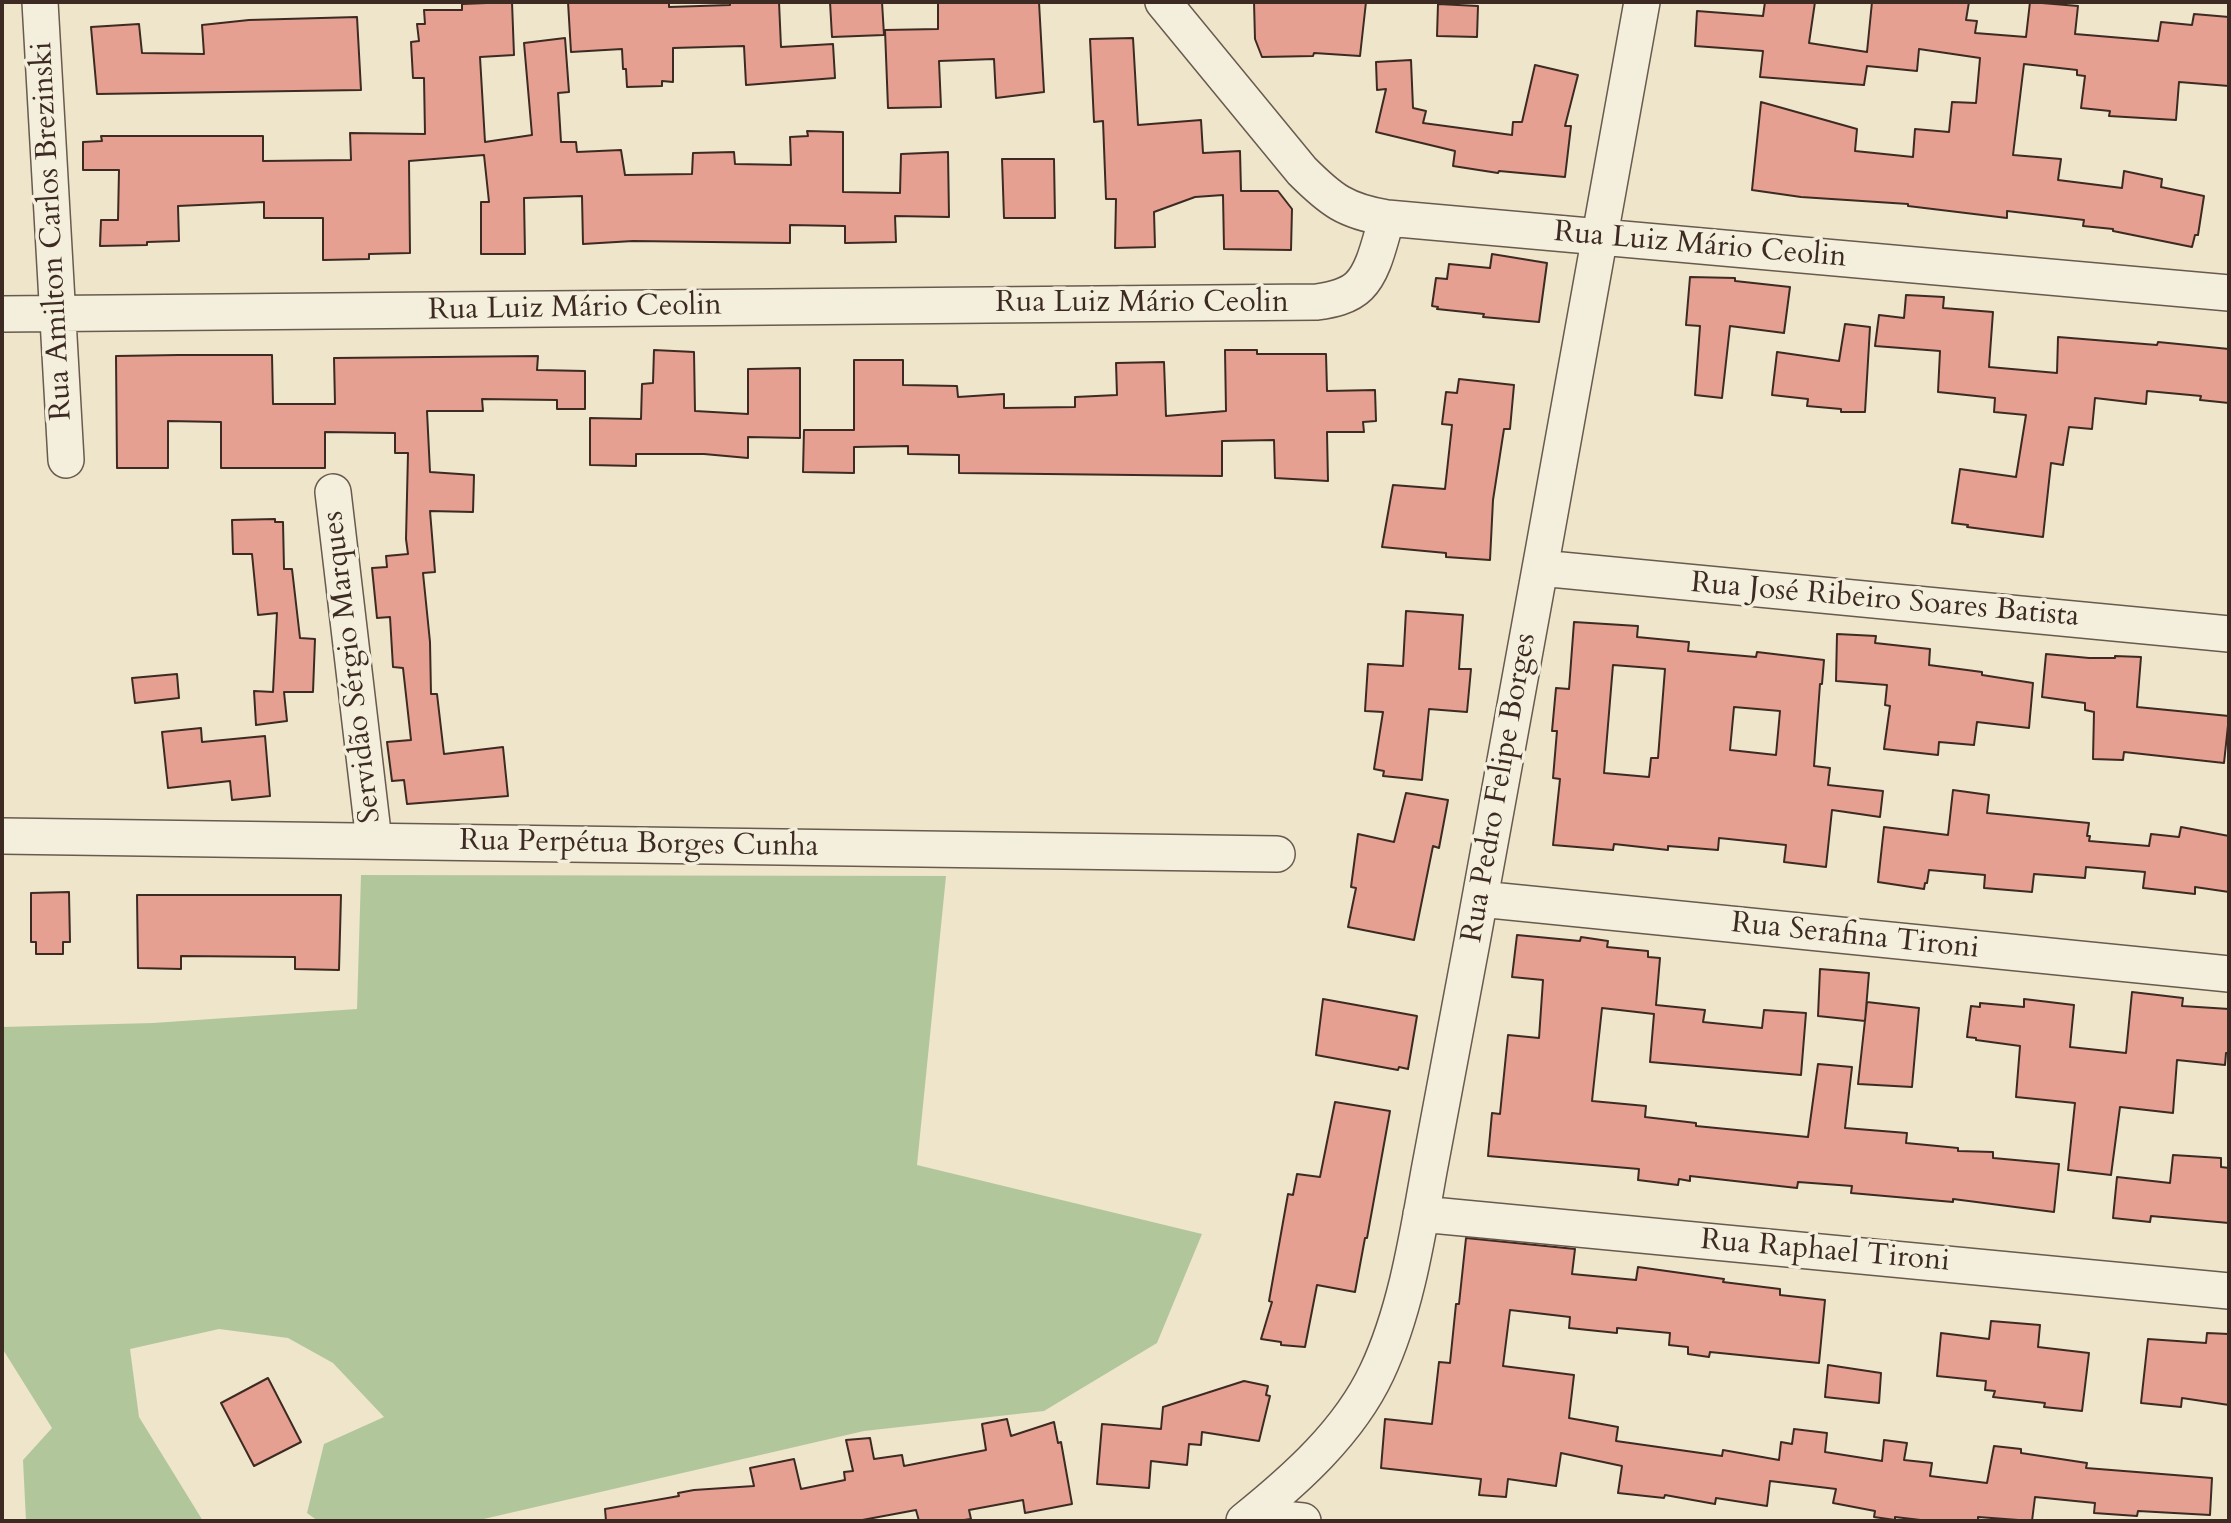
<!DOCTYPE html>
<html>
<head>
<meta charset="utf-8">
<style>
  body { margin:0 }
  #map { position:relative; width:2231px; height:1523px; overflow:hidden; background:#eee5ca; font-family:Cardo,serif }
  canvas { display:block }
  .frame { position:absolute; inset:0; border:4px solid #3d2b23; pointer-events:none }
</style>
</head>
<body>
<div id="map">
<canvas width="2231" height="1523"></canvas>
<div class="frame"></div>
</div>
<script>
const g = document.querySelector('canvas').getContext('2d');
g.lineJoin = 'round';
function fillPath(path, color) { g.fillStyle = color; g.fill(path, 'evenodd'); }
function trace(path, color, width, dash) { g.strokeStyle = color; g.lineWidth = width; g.lineCap = dash ? 'butt' : 'round'; g.setLineDash(dash || []); g.stroke(path); }
function label(font, color, halo, rows, align = 'center') {
  g.font = font + ' Cardo,serif'; g.lineWidth = 7; g.setLineDash([]); g.textBaseline = 'middle'; g.strokeStyle = halo; g.fillStyle = color; for (const [text, x, y, turn = 0] of rows) {
    g.save(); g.translate(x, y); g.rotate((+turn || 0) * Math.PI / 180); g.textAlign = isNaN(turn) ? turn : align; if (halo) g.strokeText(text, 0, 0); g.fillText(text, 0, 0); g.restore();
  }
}
fillPath(new Path2D(`
  M 361,875 L 946,876 L 917,1165 L 1202,1234 L 1157,1343 L 1044,1411 L 864,1431 L 475,1521 L 318,1521 L 307,1513 L 324,1444 L 384,1417 L 333,1363 L 288,1338 L 219,1329 L 130,1349 L 139,1417 L 203,1521 L 26,1521 L 23,1460 L 52,1428 L 2,1348 L 2,1027 L 153,1023 L 357,1009 Z`), '#b2c69c');
const building = new Path2D(`
  M 512,2 L 514,55 L 480,57 L 485,142 L 532,135 L 524,43 L 565,38 L 569,92 L 558,93 L 561,142 L 576,142 L 577,152 L 621,150 L 625,175 L 692,174 L 693,153 L 734,152 L 735,164 L 791,165 L 790,137 L 808,136 L 807,131 L 843,132 L 843,192 L 900,193 L 901,154 L 948,152 L 949,217 L 895,216 L 896,242 L 845,243 L 845,226 L 790,225 L 790,243 L 633,241 L 583,244 L 582,196 L 524,198 L 525,254 L 481,254 L 481,202 L 489,202 L 484,155 L 409,161 L 410,253 L 369,254 L 369,259 L 323,260 L 323,218 L 264,218 L 264,202 L 178,206 L 179,241 L 147,242 L 147,245 L 100,246 L 101,220 L 118,220 L 119,170 L 83,170 L 83,142 L 102,141 L 101,136 L 263,136 L 263,161 L 351,160 L 350,133 L 425,134 L 424,78 L 413,78 L 411,42 L 419,41 L 417,24 L 425,24 L 424,10 L 462,10 L 462,4 Z
  M 568,2 L 669,2 L 669,7 L 730,5 L 730,2 L 779,2 L 781,47 L 833,44 L 835,78 L 746,85 L 744,46 L 673,48 L 673,82 L 662,81 L 662,86 L 627,87 L 626,69 L 623,69 L 622,49 L 571,52 Z
  M 830,2 L 882,2 L 884,35 L 832,37 Z
  M 938,2 L 1039,2 L 1044,92 L 996,98 L 994,59 L 939,61 L 941,107 L 888,108 L 885,30 L 938,29 Z
  M 1254,2 L 1366,2 L 1360,56 L 1314,53 L 1313,56 L 1262,57 L 1255,39 Z
  M 1765,2 L 1815,2 L 1809,43 L 1867,52 L 1872,2 L 1969,2 L 1966,20 L 1977,21 L 1975,33 L 2026,37 L 2030,2 L 2078,6 L 2075,34 L 2158,41 L 2161,22 L 2192,25 L 2194,14 L 2229,17 L 2229,86 L 2179,82 L 2176,120 L 2109,116 L 2110,111 L 2081,108 L 2085,76 L 2077,75 L 2077,70 L 2024,64 L 2013,155 L 2061,159 L 2058,180 L 2122,188 L 2124,171 L 2162,179 L 2161,187 L 2204,196 L 2198,235 L 2195,235 L 2192,247 L 2113,231 L 2113,229 L 2083,226 L 2084,220 L 2007,211 L 2007,218 L 1908,206 L 1908,204 L 1801,197 L 1752,190 L 1761,102 L 1857,129 L 1855,151 L 1913,157 L 1915,129 L 1949,132 L 1952,102 L 1976,103 L 1980,58 L 1919,49 L 1917,71 L 1867,66 L 1864,85 L 1760,77 L 1763,51 L 1695,46 L 1697,11 L 1763,16 Z
  M 1438,4 L 1478,6 L 1477,37 L 1437,36 Z
  M 357,17 L 361,90 L 97,94 L 91,27 L 139,24 L 142,53 L 204,54 L 202,25 L 249,20 Z
  M 1133,38 L 1138,125 L 1201,120 L 1203,153 L 1240,151 L 1241,191 L 1278,191 L 1292,209 L 1291,250 L 1224,249 L 1223,195 L 1195,197 L 1154,212 L 1155,247 L 1115,248 L 1116,199 L 1106,199 L 1103,121 L 1094,122 L 1090,39 Z
  M 1411,60 L 1413,108 L 1426,111 L 1423,123 L 1512,135 L 1513,122 L 1522,122 L 1535,65 L 1578,75 L 1565,126 L 1571,126 L 1565,177 L 1499,171 L 1498,173 L 1453,166 L 1455,151 L 1376,132 L 1386,89 L 1377,90 L 1376,62 Z
  M 1002,159 L 1054,159 L 1055,218 L 1004,218 Z
  M 1492,254 L 1547,263 L 1539,322 L 1483,317 L 1484,314 L 1437,309 L 1438,307 L 1432,306 L 1436,278 L 1447,279 L 1449,264 L 1490,268 Z
  M 1690,277 L 1735,278 L 1735,281 L 1790,287 L 1784,333 L 1730,326 L 1722,398 L 1695,395 L 1700,326 L 1686,325 Z
  M 1906,295 L 1944,297 L 1943,308 L 1993,312 L 1989,367 L 2057,373 L 2058,337 L 2157,345 L 2158,342 L 2229,349 L 2229,403 L 2200,400 L 2201,396 L 2147,391 L 2146,404 L 2095,398 L 2092,429 L 2069,427 L 2063,465 L 2051,463 L 2043,537 L 1967,527 L 1968,525 L 1952,523 L 1960,469 L 2016,477 L 2026,415 L 1994,412 L 1995,398 L 1938,392 L 1940,351 L 1875,346 L 1879,315 L 1904,318 Z
  M 1845,324 L 1870,327 L 1865,412 L 1841,412 L 1841,409 L 1807,406 L 1808,399 L 1772,395 L 1777,352 L 1839,361 Z
  M 654,350 L 694,352 L 695,411 L 748,414 L 748,369 L 800,368 L 800,438 L 748,437 L 748,458 L 704,454 L 636,454 L 636,466 L 590,465 L 590,418 L 641,419 L 642,384 L 653,383 Z
  M 1225,350 L 1257,350 L 1257,354 L 1326,354 L 1327,391 L 1375,390 L 1376,421 L 1363,422 L 1364,432 L 1327,432 L 1328,481 L 1275,478 L 1274,440 L 1222,441 L 1222,476 L 959,473 L 959,455 L 908,454 L 908,446 L 854,447 L 854,473 L 803,472 L 804,430 L 854,430 L 854,360 L 903,360 L 903,385 L 957,386 L 958,397 L 1004,394 L 1004,408 L 1075,407 L 1075,397 L 1117,395 L 1116,363 L 1164,362 L 1166,416 L 1226,411 Z
  M 178,355 L 272,355 L 273,404 L 335,404 L 334,358 L 538,356 L 537,370 L 585,371 L 585,409 L 557,409 L 557,400 L 482,399 L 483,411 L 427,411 L 430,472 L 474,475 L 473,512 L 430,511 L 435,572 L 423,573 L 430,642 L 431,694 L 437,694 L 444,754 L 503,747 L 508,796 L 407,804 L 404,780 L 392,781 L 387,742 L 411,740 L 403,668 L 393,667 L 390,617 L 377,618 L 372,568 L 387,567 L 386,556 L 408,554 L 406,539 L 408,453 L 395,453 L 395,433 L 325,432 L 325,468 L 221,468 L 221,422 L 168,421 L 168,468 L 117,468 L 116,356 Z
  M 1459,379 L 1514,385 L 1510,429 L 1504,429 L 1493,500 L 1490,560 L 1446,557 L 1446,553 L 1382,547 L 1393,485 L 1445,489 L 1452,425 L 1442,424 L 1446,392 L 1457,393 Z
  M 275,519 L 275,522 L 283,522 L 284,569 L 292,569 L 300,638 L 315,639 L 313,692 L 284,692 L 287,721 L 256,725 L 254,691 L 273,692 L 277,613 L 258,615 L 252,554 L 233,554 L 232,520 Z
  M 1406,611 L 1463,615 L 1459,669 L 1471,669 L 1467,712 L 1429,709 L 1422,780 L 1383,776 L 1384,771 L 1374,769 L 1383,712 L 1365,711 L 1368,664 L 1403,666 Z
  M 1574,622 L 1638,626 L 1637,637 L 1689,642 L 1688,651 L 1756,657 L 1757,652 L 1824,660 L 1822,684 L 1820,684 L 1814,766 L 1830,768 L 1828,785 L 1883,791 L 1880,817 L 1832,810 L 1826,867 L 1784,862 L 1786,845 L 1719,838 L 1718,850 L 1668,846 L 1668,850 L 1614,844 L 1613,850 L 1553,845 L 1560,779 L 1553,778 L 1557,731 L 1552,731 L 1556,688 L 1569,689 ZM 1613,665 L 1665,669 L 1658,758 L 1651,758 L 1649,777 L 1604,773 ZM 1734,707 L 1780,711 L 1776,755 L 1730,750 Z
  M 1837,634 L 1876,636 L 1875,643 L 1930,649 L 1929,665 L 1982,672 L 1982,675 L 2033,683 L 2029,728 L 1977,722 L 1974,745 L 1939,742 L 1938,755 L 1884,749 L 1890,706 L 1885,705 L 1887,685 L 1836,681 Z
  M 2046,654 L 2089,658 L 2115,658 L 2115,656 L 2141,657 L 2137,707 L 2229,716 L 2224,763 L 2124,752 L 2123,760 L 2093,759 L 2094,712 L 2085,710 L 2085,703 L 2042,697 Z
  M 177,674 L 179,698 L 135,703 L 132,678 Z
  M 201,728 L 202,742 L 265,736 L 270,796 L 232,800 L 230,781 L 168,788 L 162,732 Z
  M 1953,790 L 1989,795 L 1987,813 L 2089,823 L 2087,836 L 2090,836 L 2089,841 L 2149,846 L 2151,834 L 2179,837 L 2181,827 L 2229,836 L 2229,892 L 2195,887 L 2195,894 L 2143,888 L 2145,872 L 2086,867 L 2085,878 L 2034,874 L 2032,892 L 1984,888 L 1985,875 L 1929,870 L 1927,883 L 1925,883 L 1924,889 L 1878,882 L 1884,827 L 1948,835 Z
  M 1406,793 L 1448,800 L 1439,848 L 1433,846 L 1414,940 L 1348,927 L 1356,888 L 1351,887 L 1358,834 L 1394,842 Z
  M 69,892 L 70,942 L 63,942 L 63,954 L 36,954 L 36,942 L 31,942 L 31,893 Z
  M 137,895 L 341,895 L 339,970 L 295,969 L 295,957 L 181,956 L 181,969 L 138,968 Z
  M 1517,935 L 1580,941 L 1581,937 L 1608,941 L 1607,947 L 1648,951 L 1648,957 L 1660,958 L 1656,1005 L 1705,1010 L 1703,1022 L 1762,1028 L 1764,1010 L 1806,1013 L 1801,1075 L 1650,1062 L 1654,1014 L 1602,1008 L 1592,1101 L 1646,1106 L 1645,1117 L 1696,1123 L 1696,1126 L 1808,1137 L 1818,1064 L 1852,1067 L 1845,1128 L 1907,1133 L 1906,1143 L 1958,1148 L 1958,1151 L 1993,1152 L 1993,1158 L 2059,1164 L 2054,1212 L 1953,1199 L 1953,1202 L 1851,1193 L 1852,1186 L 1798,1182 L 1797,1188 L 1690,1176 L 1690,1181 L 1679,1179 L 1678,1185 L 1638,1180 L 1639,1169 L 1488,1156 L 1492,1113 L 1500,1114 L 1508,1035 L 1539,1038 L 1543,980 L 1512,977 Z
  M 1820,969 L 1869,973 L 1865,1021 L 1818,1016 Z
  M 2132,992 L 2183,998 L 2182,1006 L 2229,1009 L 2229,1053 L 2226,1053 L 2225,1065 L 2177,1060 L 2173,1113 L 2120,1107 L 2111,1175 L 2068,1170 L 2075,1103 L 2016,1097 L 2020,1046 L 1976,1040 L 1976,1038 L 1967,1037 L 1971,1006 L 1980,1007 L 1980,1003 L 2024,1007 L 2024,999 L 2074,1005 L 2070,1047 L 2126,1053 Z
  M 1323,999 L 1417,1016 L 1408,1069 L 1399,1067 L 1398,1070 L 1316,1055 Z
  M 1867,1002 L 1919,1008 L 1912,1087 L 1858,1084 Z
  M 1335,1102 L 1390,1111 L 1367,1238 L 1365,1238 L 1355,1292 L 1317,1285 L 1305,1347 L 1281,1345 L 1281,1342 L 1261,1339 L 1272,1302 L 1269,1301 L 1288,1194 L 1293,1195 L 1297,1174 L 1320,1177 Z
  M 2173,1155 L 2221,1158 L 2221,1167 L 2229,1168 L 2229,1223 L 2151,1216 L 2150,1222 L 2113,1218 L 2117,1177 L 2170,1183 Z
  M 1466,1238 L 1575,1249 L 1572,1274 L 1636,1280 L 1638,1267 L 1724,1279 L 1723,1282 L 1780,1289 L 1780,1295 L 1825,1300 L 1819,1363 L 1710,1352 L 1709,1357 L 1688,1354 L 1688,1347 L 1669,1345 L 1670,1333 L 1617,1328 L 1617,1333 L 1569,1328 L 1570,1317 L 1510,1310 L 1503,1366 L 1574,1375 L 1569,1418 L 1618,1427 L 1616,1441 L 1722,1456 L 1723,1450 L 1779,1460 L 1781,1442 L 1792,1444 L 1794,1429 L 1827,1433 L 1825,1452 L 1882,1461 L 1884,1440 L 1907,1443 L 1904,1460 L 1932,1463 L 1930,1476 L 1987,1483 L 1994,1446 L 2021,1449 L 2021,1453 L 2087,1463 L 2086,1468 L 2212,1478 L 2210,1515 L 2138,1511 L 2137,1516 L 2094,1513 L 2095,1503 L 2035,1497 L 2032,1521 L 1978,1517 L 1978,1521 L 1929,1521 L 1895,1517 L 1895,1520 L 1874,1517 L 1875,1511 L 1833,1503 L 1836,1489 L 1770,1481 L 1767,1506 L 1716,1498 L 1715,1504 L 1665,1495 L 1664,1498 L 1618,1493 L 1622,1466 L 1561,1453 L 1556,1486 L 1508,1479 L 1506,1497 L 1479,1495 L 1481,1479 L 1381,1468 L 1385,1419 L 1432,1424 L 1439,1362 L 1450,1363 L 1456,1304 L 1459,1304 Z
  M 1991,1321 L 2040,1325 L 2038,1347 L 2089,1353 L 2082,1411 L 2044,1407 L 2045,1403 L 1993,1397 L 1995,1391 L 1985,1390 L 1986,1381 L 1937,1376 L 1941,1333 L 1989,1339 Z
  M 2207,1333 L 2229,1334 L 2229,1405 L 2182,1398 L 2181,1407 L 2141,1403 L 2148,1339 L 2206,1343 Z
  M 1828,1365 L 1881,1373 L 1879,1403 L 1825,1397 Z
  M 268,1378 L 301,1442 L 254,1466 L 221,1403 Z
  M 1244,1381 L 1268,1386 L 1266,1395 L 1270,1396 L 1259,1441 L 1202,1432 L 1201,1445 L 1189,1444 L 1187,1465 L 1151,1461 L 1149,1488 L 1097,1484 L 1102,1424 L 1161,1429 L 1163,1407 Z
  M 1007,1419 L 1011,1436 L 1054,1422 L 1058,1443 L 1061,1442 L 1072,1504 L 1025,1513 L 1023,1500 L 969,1510 L 971,1519 L 957,1521 L 919,1521 L 916,1510 L 857,1521 L 606,1521 L 605,1509 L 679,1496 L 678,1493 L 694,1490 L 754,1486 L 750,1468 L 794,1459 L 801,1489 L 845,1480 L 844,1472 L 853,1471 L 846,1440 L 870,1438 L 874,1459 L 902,1455 L 904,1466 L 986,1450 L 982,1424 Z`);
fillPath(building, '#e5a091');
trace(building, '#3d2b23', 2);
const minor = new Path2D(`
  M 40,2 L 66,460
  M 1163,2 L 1302,171 C 1331,200 1345,211 1387,218
  M 2,314 L 1317,302 C 1331,300 1348,297 1359,286 C 1375,270 1380,239 1387,218 L 2229,293
  M 333,492 L 374,841
  M 1540,568 L 2229,634
  M 2,836 L 1277,854
  M 1480,899 L 2229,974
  M 1421,1214 L 2229,1291
  M 1251,1516 L 1303,1521
  M 1244,1521 C 1295,1480 1349,1432 1377,1372 C 1406,1310 1417,1238 1429,1171 C 1443,1095 1458,1018 1472,942 C 1530,629 1585,315 1642,2`);
trace(minor, '#695a4d', 38);
trace(minor, '#f4eedd', 35);
label('30px', '#3d2b23', '#f4eedd', [
  ["Rua Amilton Carlos Brezinski",53,231,-93],
  ["Rua Luiz Mário Ceolin",1700,246,5],
  ["Rua Luiz Mário Ceolin",1142,304],
  ["Rua Luiz Mário Ceolin",575,309,-1],
  ["Rua José Ribeiro Soares Batista",1885,601,5],
  ["Servidão Sérgio Marques",353,667,-97],
  ["Rua Pedro Felipe Borges",1500,788,-80],
  ["Rua Perpétua Borges Cunha",639,845,1],
  ["Rua Serafina Tironi",1855,937,6],
  ["Rua Raphael Tironi",1825,1252,5]
]);
</script>
</body>
</html>
